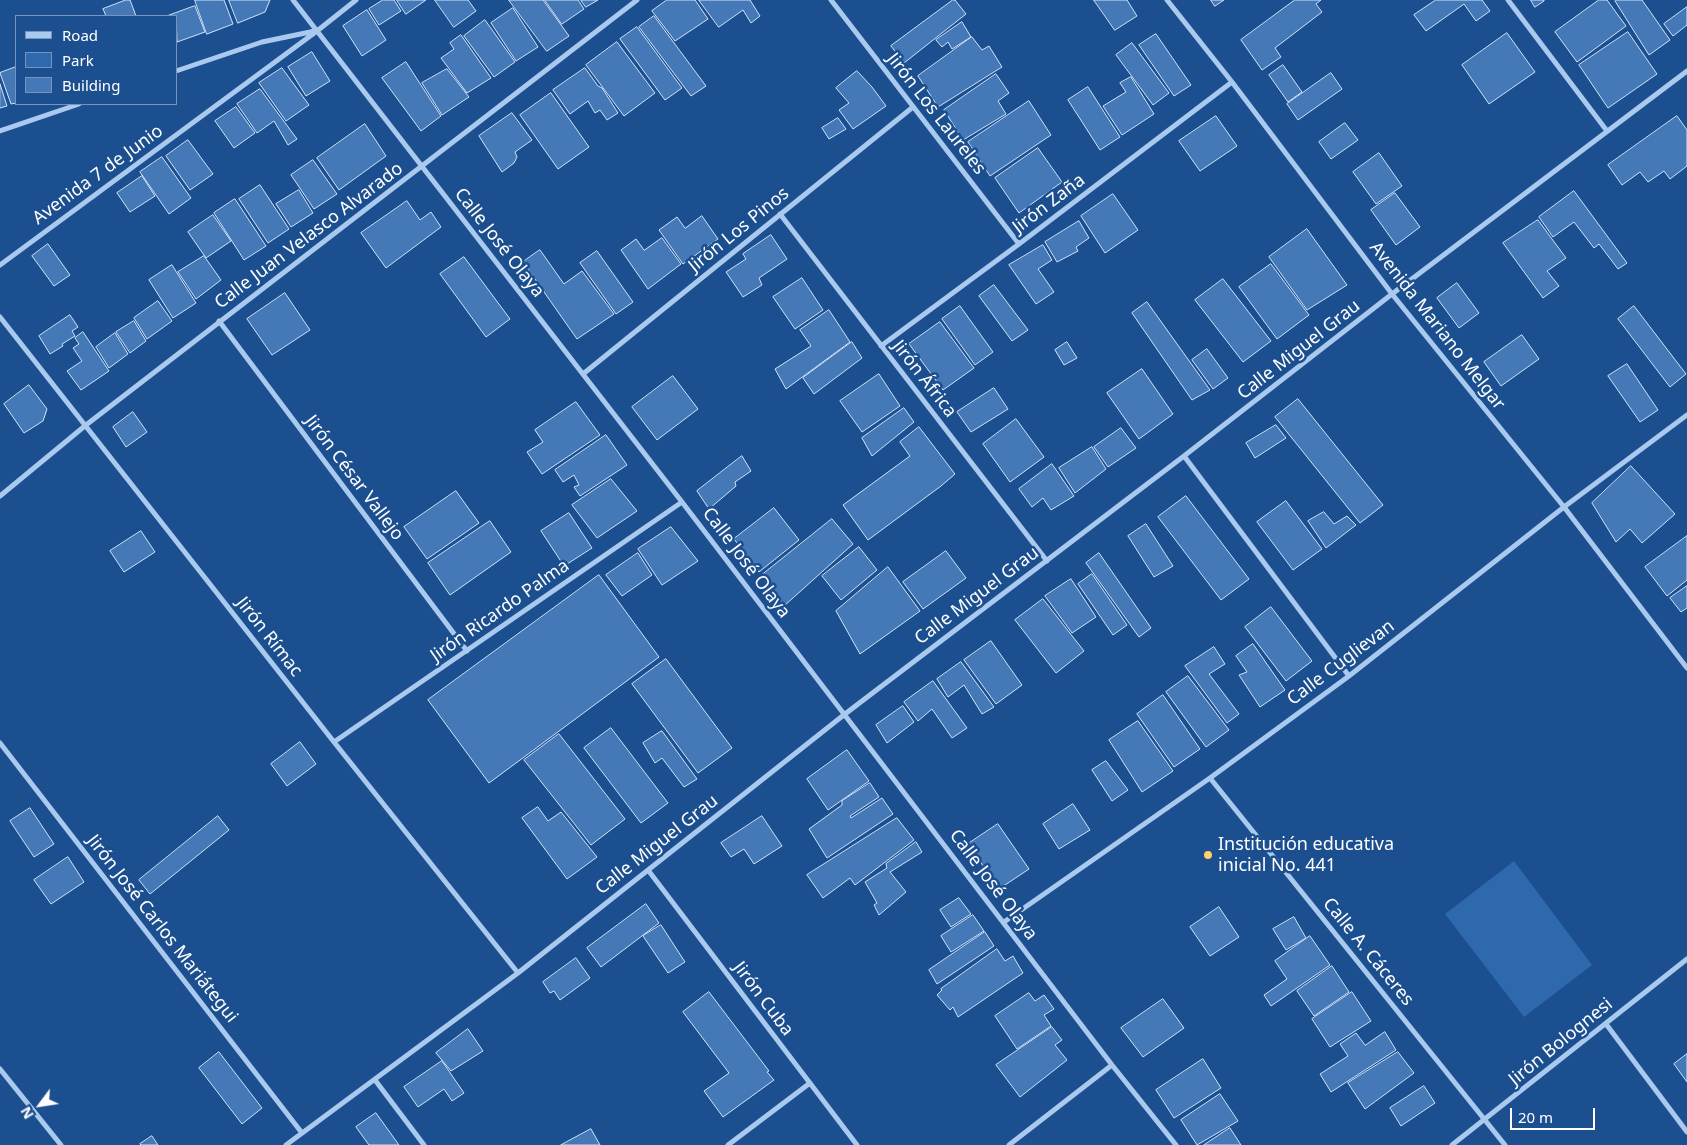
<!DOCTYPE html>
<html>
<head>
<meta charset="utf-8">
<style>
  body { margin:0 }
  #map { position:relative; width:1687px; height:1145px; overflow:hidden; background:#1b4f8f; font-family:"Noto Sans",sans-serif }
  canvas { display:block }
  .legend { position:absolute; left:15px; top:15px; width:162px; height:90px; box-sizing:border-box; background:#1b4f8f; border:1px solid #7695bc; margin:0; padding:6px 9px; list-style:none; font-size:15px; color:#fff }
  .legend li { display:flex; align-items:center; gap:10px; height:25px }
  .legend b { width:25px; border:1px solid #7695bc }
  .north { position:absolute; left:15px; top:1080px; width:50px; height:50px; -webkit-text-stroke:4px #1b4f8f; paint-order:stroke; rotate:239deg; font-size:14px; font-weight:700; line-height:20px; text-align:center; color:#fff }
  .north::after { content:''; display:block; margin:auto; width:18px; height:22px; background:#fff; clip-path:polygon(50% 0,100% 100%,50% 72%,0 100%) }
  .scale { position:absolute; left:1510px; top:1108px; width:85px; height:22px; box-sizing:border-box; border:2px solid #fff; border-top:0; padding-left:6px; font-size:15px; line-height:18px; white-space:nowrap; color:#fff; -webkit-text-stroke:4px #1b4f8f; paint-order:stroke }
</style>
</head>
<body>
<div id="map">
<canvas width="1687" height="1145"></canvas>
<ul class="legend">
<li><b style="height:6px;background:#a9c9ee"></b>Road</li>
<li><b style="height:14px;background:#2e69ad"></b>Park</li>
<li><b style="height:14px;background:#4478b7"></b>Building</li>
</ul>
<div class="north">N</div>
<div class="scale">20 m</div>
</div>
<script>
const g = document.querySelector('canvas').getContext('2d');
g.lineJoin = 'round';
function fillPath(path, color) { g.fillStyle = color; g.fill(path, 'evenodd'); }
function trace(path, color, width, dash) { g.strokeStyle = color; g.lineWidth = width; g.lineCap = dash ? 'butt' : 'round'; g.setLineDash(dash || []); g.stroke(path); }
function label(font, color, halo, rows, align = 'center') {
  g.font = font + ' "Noto Sans",sans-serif'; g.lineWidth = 5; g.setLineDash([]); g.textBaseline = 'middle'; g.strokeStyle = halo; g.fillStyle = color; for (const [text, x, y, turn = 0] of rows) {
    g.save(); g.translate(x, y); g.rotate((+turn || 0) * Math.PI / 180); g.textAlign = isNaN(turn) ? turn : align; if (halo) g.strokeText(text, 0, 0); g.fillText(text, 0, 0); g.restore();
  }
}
fillPath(new Path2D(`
  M 1514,861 L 1592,965 L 1524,1017 L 1445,914 Z`), '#2e69ad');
const building = new Path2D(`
  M 126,0 L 130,0 L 136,16 L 106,16 L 103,9 Z
  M 195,0 L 224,0 L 233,24 L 207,34 Z
  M 229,0 L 270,0 L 265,12 L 238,23 Z
  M 383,0 L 394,0 L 401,11 L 379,25 L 369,9 Z
  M 397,0 L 426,0 L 406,14 Z
  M 435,0 L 468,0 L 476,11 L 454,27 Z
  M 509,0 L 543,0 L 569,36 L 547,51 Z
  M 545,0 L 578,0 L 584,9 L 562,24 Z
  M 581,0 L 598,0 L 586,7 Z
  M 667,0 L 695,0 L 708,19 L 675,41 L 652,11 Z
  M 699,0 L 750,0 L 760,16 L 751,23 L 743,10 L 719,27 Z
  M 953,0 L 955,0 L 966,14 L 904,63 L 891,46 Z
  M 1094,0 L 1127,0 L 1137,16 L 1115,30 Z
  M 1211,0 L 1224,0 L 1215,6 Z
  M 1295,0 L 1321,0 L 1316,4 L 1322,12 L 1275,48 L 1281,57 L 1262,70 L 1241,40 Z
  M 1436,0 L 1482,0 L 1490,11 L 1476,21 L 1464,4 L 1426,31 L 1414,15 Z
  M 1531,0 L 1544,0 L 1544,1 L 1535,7 Z
  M 1599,0 L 1607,0 L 1626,26 L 1577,62 L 1555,32 Z
  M 1616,0 L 1642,0 L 1670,40 L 1649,55 L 1615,1 Z
  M 195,6 L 205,32 L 177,42 L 176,16 L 167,16 Z
  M 1687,7 L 1687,25 L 1673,36 L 1664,24 Z
  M 513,8 L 538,47 L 516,61 L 491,23 Z
  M 367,10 L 386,40 L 362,56 L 343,26 Z
  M 654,16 L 706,86 L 691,96 L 639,27 Z
  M 485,20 L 515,62 L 494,77 L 464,36 Z
  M 962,22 L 971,37 L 952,49 L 948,42 L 942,47 L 936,40 Z
  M 637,27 L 682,88 L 665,100 L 620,39 Z
  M 1628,32 L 1657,74 L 1608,108 L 1579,65 Z
  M 1507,33 L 1535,72 L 1489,104 L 1462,65 Z
  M 1156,34 L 1191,85 L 1174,96 L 1139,45 Z
  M 461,35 L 491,78 L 467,93 L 441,58 L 454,49 L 450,43 Z
  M 972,37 L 982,50 L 989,46 L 1002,67 L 938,107 L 918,76 Z
  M 617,42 L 655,93 L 624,116 L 586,65 Z
  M 1132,43 L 1169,93 L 1153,105 L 1116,55 Z
  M 312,52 L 330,81 L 306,96 L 288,67 Z
  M 406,62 L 441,116 L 421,131 L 382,78 Z
  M 1283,65 L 1302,92 L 1288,102 L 1269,75 Z
  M 16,67 L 16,103 L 11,104 L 0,73 Z
  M 282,68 L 309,105 L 286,121 L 259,83 Z
  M 585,68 L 598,86 L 602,88 L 618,113 L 607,120 L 600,110 L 595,113 L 588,101 L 570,114 L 553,90 Z
  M 447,69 L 469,97 L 442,115 L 422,83 Z
  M 857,71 L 872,87 L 886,106 L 853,129 L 839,110 L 849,103 L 836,88 Z
  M 1331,73 L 1342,89 L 1298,120 L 1287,104 Z
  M 996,74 L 1009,93 L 998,101 L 1006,114 L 963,140 L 944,110 Z
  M 1131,77 L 1154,114 L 1122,135 L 1103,106 L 1126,92 L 1120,83 Z
  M 0,84 L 7,106 L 0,108 Z
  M 1088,87 L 1120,137 L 1100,150 L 1068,100 Z
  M 260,89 L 297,139 L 288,145 L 274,121 L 257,133 L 237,104 Z
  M 551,93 L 589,147 L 558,169 L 520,115 Z
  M 1029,101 L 1051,135 L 990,176 L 968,142 Z
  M 236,107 L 255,133 L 234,148 L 215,121 Z
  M 512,113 L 532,140 L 515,152 L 517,157 L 514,163 L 502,172 L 479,136 Z
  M 1216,116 L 1237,146 L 1200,171 L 1179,141 Z
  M 1677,116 L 1687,130 L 1687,166 L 1670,179 L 1664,171 L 1648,182 L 1640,172 L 1622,185 L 1608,165 Z
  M 838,118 L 846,129 L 829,139 L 822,128 Z
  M 1345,123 L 1358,140 L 1331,159 L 1319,142 Z
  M 365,124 L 386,156 L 339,190 L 317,158 Z
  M 188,140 L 213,174 L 190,190 L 166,156 Z
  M 1038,148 L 1062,182 L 1019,213 L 995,178 Z
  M 1379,153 L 1402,186 L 1376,204 L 1353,172 Z
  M 162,157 L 191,198 L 169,214 L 140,172 Z
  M 313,160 L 337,194 L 314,209 L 291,175 Z
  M 142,176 L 155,196 L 130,212 L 117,193 Z
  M 260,185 L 289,229 L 268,243 L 239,199 Z
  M 299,190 L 313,213 L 291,227 L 276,204 Z
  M 1574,191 L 1627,263 L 1618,269 L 1599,244 L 1594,248 L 1574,222 L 1553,237 L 1539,217 Z
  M 1395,193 L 1420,227 L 1396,245 L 1371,210 Z
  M 1113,194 L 1138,230 L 1105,253 L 1081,216 Z
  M 235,199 L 266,246 L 244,260 L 214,213 Z
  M 407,201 L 420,220 L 431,212 L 441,227 L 386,268 L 361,233 Z
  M 213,215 L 231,241 L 206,258 L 188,232 Z
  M 702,216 L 718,239 L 683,264 L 659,230 L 677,217 L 685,228 Z
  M 1538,220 L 1566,258 L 1547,271 L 1559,286 L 1543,298 L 1503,243 Z
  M 1079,221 L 1089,238 L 1076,247 L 1078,251 L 1057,262 L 1045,242 Z
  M 1307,229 L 1347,285 L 1307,310 L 1269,257 Z
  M 771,235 L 787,259 L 759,278 L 762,285 L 743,297 L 726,272 L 746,259 L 743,254 Z
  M 662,238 L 681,264 L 648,289 L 621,250 L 636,239 L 644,250 Z
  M 48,244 L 70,275 L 54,286 L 32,256 Z
  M 1043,245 L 1052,260 L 1038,269 L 1054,292 L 1036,304 L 1009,265 Z
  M 540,250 L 564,284 L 582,271 L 614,314 L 577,339 L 523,262 Z
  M 597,251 L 633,302 L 616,314 L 580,263 Z
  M 204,256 L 221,280 L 196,299 L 178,272 Z
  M 464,257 L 510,319 L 486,337 L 440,274 Z
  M 1271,264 L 1309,315 L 1277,339 L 1239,287 Z
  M 172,265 L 196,303 L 173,318 L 149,280 Z
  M 802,278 L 823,310 L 795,329 L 773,297 Z
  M 1223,279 L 1271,341 L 1243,362 L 1195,300 Z
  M 1457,283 L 1479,313 L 1459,328 L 1437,298 Z
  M 994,285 L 1028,330 L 1012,341 L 979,296 Z
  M 285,293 L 310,330 L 272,355 L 247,319 Z
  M 158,301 L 172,321 L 147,339 L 134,318 Z
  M 1147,302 L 1210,390 L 1192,400 L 1132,313 Z
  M 960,306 L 993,352 L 975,365 L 942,319 Z
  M 1634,306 L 1686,374 L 1670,387 L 1618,319 Z
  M 829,310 L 850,342 L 786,389 L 775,369 L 811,346 L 800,330 Z
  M 70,315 L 78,327 L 72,331 L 75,336 L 62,344 L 63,346 L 50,354 L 39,336 Z
  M 134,321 L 146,341 L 130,353 L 116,332 Z
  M 940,322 L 974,368 L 943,390 L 909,344 Z
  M 83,332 L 109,371 L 81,390 L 67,371 L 82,361 L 73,348 L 79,344 L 75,338 Z
  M 115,333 L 128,354 L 109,368 L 96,347 Z
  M 1522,335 L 1539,359 L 1501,386 L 1484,362 Z
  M 852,342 L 862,358 L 814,394 L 803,378 Z
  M 1067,342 L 1077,358 L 1064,365 L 1055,350 Z
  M 1207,349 L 1228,378 L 1213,389 L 1192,360 Z
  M 1627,364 L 1658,410 L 1640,422 L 1608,376 Z
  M 1142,369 L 1173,414 L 1139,439 L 1107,393 Z
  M 879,374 L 900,406 L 862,432 L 840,401 Z
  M 673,376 L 698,409 L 657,440 L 632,407 Z
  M 29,385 L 47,409 L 43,421 L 24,433 L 4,404 Z
  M 994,388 L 1008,409 L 971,432 L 957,412 Z
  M 1298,399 L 1383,505 L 1360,523 L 1275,417 Z
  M 576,402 L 600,435 L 542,474 L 527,452 L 543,442 L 535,430 Z
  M 904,408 L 914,422 L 872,456 L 862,438 Z
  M 133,412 L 147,432 L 126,447 L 113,427 Z
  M 1016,419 L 1044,457 L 1010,482 L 983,444 Z
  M 1276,425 L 1286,438 L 1255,458 L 1246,443 Z
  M 919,427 L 955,474 L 941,486 L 868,540 L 843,505 L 910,456 L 900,442 Z
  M 1121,428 L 1136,448 L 1108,467 L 1094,447 Z
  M 606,435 L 627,465 L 580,496 L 574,487 L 579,485 L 574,475 L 563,482 L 555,470 Z
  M 1092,447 L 1106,469 L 1075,493 L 1059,468 Z
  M 742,456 L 751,471 L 735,482 L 736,486 L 709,509 L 697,491 Z
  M 1052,464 L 1074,496 L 1051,510 L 1043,498 L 1032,507 L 1019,489 Z
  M 1631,466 L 1675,514 L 1642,543 L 1630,529 L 1616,542 L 1592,503 Z
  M 611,479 L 637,511 L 597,538 L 572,505 Z
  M 456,491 L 479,523 L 427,559 L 404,527 Z
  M 1186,496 L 1249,579 L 1221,600 L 1158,517 Z
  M 1286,501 L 1322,549 L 1293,570 L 1257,522 Z
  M 774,508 L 799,540 L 759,572 L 734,539 Z
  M 1324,512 L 1334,524 L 1347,516 L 1356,525 L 1326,548 L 1308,521 Z
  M 569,513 L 592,548 L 564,566 L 541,531 Z
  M 832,519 L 853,544 L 784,606 L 762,575 Z
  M 490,521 L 511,552 L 450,595 L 428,563 Z
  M 1146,524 L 1173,566 L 1154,577 L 1128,536 Z
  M 671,527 L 698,561 L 662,585 L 638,549 Z
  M 141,531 L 155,552 L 124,572 L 110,551 Z
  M 1687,536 L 1687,580 L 1667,596 L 1645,567 Z
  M 859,547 L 877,570 L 841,600 L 822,576 Z
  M 946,551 L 966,578 L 923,609 L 903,582 Z
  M 638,553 L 652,575 L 622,596 L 606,575 Z
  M 1099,553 L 1151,628 L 1139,637 L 1086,563 Z
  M 888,567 L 920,611 L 860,654 L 836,611 Z
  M 1092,574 L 1127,625 L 1113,635 L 1078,584 Z
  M 599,575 L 659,657 L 489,783 L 428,700 Z
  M 1071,579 L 1096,617 L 1072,633 L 1045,596 Z
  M 1687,586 L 1687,608 L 1681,612 L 1670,598 Z
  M 1043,599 L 1084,651 L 1056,673 L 1015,620 Z
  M 1271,607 L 1312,661 L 1286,681 L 1245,627 Z
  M 991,641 L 1022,685 L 996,704 L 964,660 Z
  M 1253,644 L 1285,690 L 1260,707 L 1239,675 L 1247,672 L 1236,656 Z
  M 1214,647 L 1225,664 L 1209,674 L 1239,714 L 1227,723 L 1185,666 Z
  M 666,659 L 732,748 L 698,773 L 632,684 Z
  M 961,662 L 994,707 L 982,714 L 964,685 L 948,697 L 937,679 Z
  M 1188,676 L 1229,730 L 1206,747 L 1166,692 Z
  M 933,681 L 967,728 L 952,738 L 932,709 L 918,721 L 904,702 Z
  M 1163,695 L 1200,749 L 1174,767 L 1137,714 Z
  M 903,706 L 914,722 L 887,743 L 876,725 Z
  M 1138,721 L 1173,771 L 1142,792 L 1109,740 Z
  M 611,728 L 668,803 L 641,823 L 584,748 Z
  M 662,731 L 697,779 L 684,787 L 662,758 L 655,763 L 643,743 Z
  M 559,734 L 625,819 L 591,845 L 524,760 Z
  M 300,742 L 316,764 L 287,786 L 271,764 Z
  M 847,750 L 869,781 L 828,810 L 807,779 Z
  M 1106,761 L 1128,790 L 1112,801 L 1092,770 Z
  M 870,783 L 879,797 L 850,816 L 851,818 L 882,798 L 893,814 L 827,858 L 809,829 L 842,805 L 842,801 Z
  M 1073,804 L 1090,830 L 1059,849 L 1043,824 Z
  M 538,807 L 548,821 L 561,812 L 597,857 L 567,879 L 522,818 Z
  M 30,808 L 54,844 L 34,857 L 10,821 Z
  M 218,816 L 229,830 L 150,894 L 139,880 Z
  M 762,816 L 782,846 L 754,864 L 744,849 L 731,857 L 721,843 Z
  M 897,818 L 914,840 L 855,885 L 850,878 L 823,898 L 807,875 Z
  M 998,824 L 1029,869 L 999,889 L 968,844 Z
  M 916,842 L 922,852 L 890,872 L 906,892 L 879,915 L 874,905 L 877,903 L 865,882 L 887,868 L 886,864 Z
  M 68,857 L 84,882 L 51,904 L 34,880 Z
  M 959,898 L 971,914 L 951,927 L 940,910 Z
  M 646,904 L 659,923 L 601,967 L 587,948 Z
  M 1219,907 L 1239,937 L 1210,956 L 1190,927 Z
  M 973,915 L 984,931 L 951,952 L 941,936 Z
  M 1294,917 L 1306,938 L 1286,950 L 1273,929 Z
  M 661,925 L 685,962 L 668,973 L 643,936 Z
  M 985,932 L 994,946 L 937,984 L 929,970 Z
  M 1310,936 L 1330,965 L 1271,1006 L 1264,995 L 1287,979 L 1275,961 Z
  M 997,949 L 1005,961 L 1013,956 L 1023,973 L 958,1017 L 953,1007 L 950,1010 L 937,995 L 942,990 L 941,989 Z
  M 576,958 L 590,978 L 560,1000 L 554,991 L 550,993 L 543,982 Z
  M 1332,966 L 1349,992 L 1314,1016 L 1297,991 Z
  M 709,992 L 769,1071 L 767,1072 L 774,1080 L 723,1117 L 704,1091 L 729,1073 L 683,1012 Z
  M 1352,992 L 1371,1021 L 1330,1047 L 1312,1019 Z
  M 1029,993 L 1035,1001 L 1044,995 L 1054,1009 L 1044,1015 L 1051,1026 L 1017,1049 L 995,1016 Z
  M 1163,999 L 1184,1028 L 1143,1057 L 1121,1028 Z
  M 1052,1027 L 1062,1040 L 1055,1045 L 1067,1060 L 1020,1097 L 996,1065 Z
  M 468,1029 L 483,1051 L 451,1071 L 436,1053 Z
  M 1385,1032 L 1396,1050 L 1331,1092 L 1320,1074 L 1348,1056 L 1340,1044 L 1356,1033 L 1365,1045 Z
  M 219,1052 L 262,1108 L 242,1124 L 199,1068 Z
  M 1398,1052 L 1414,1073 L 1365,1109 L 1348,1083 Z
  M 1687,1054 L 1687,1082 L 1674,1064 Z
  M 1203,1059 L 1221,1088 L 1174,1118 L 1156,1090 Z
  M 442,1061 L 464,1093 L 452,1101 L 444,1089 L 418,1107 L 404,1087 Z
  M 1424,1086 L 1435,1103 L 1401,1126 L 1390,1108 Z
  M 1220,1094 L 1238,1121 L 1197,1145 L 1181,1120 Z
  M 376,1113 L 399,1145 L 369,1145 L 356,1127 Z
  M 1230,1128 L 1241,1145 L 1204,1145 Z
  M 591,1129 L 600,1145 L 561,1145 Z
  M 152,1136 L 158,1145 L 141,1145 L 140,1144 Z`);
fillPath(building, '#4478b7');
trace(building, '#cfe3fa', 1);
trace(new Path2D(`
  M 293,0 L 682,502 L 1112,1065 L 1176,1145
  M 831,0 L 1019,244
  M 1167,0 L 1232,82 L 1392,294 L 1564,507 L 1687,668
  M 1508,0 L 1607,131
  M 176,71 L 262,42 L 315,31
  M 0,131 L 79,104
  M 780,214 L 1047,561
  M 0,265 L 317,31 L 356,0
  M 0,317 L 334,742 L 518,973
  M 219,321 L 467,651
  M 881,346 L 1019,244 L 1232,82
  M 583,374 L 913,107
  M 1184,456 L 1349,676
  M 0,496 L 86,425 L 637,0
  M 334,742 L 682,502
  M 0,743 L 302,1133
  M 1210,778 L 1505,1145
  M 648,870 L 857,1145
  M 1004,922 L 1210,778 L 1349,676 L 1564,507 L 1687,415
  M 1606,1024 L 1687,1132
  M 0,1069 L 61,1145
  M 375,1080 L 424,1145
  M 286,1145 L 518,973 L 845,714 L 1184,456 L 1392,294 L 1687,71
  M 728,1145 L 810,1083
  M 1009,1145 L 1112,1065
  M 1452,1145 L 1687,959`), '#a9c9ee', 5);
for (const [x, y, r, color] of [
  [1208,855,5,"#ffd166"]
]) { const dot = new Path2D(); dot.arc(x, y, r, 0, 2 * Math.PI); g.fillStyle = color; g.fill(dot); trace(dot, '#1b4f8f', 2); }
label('18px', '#fff', '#1b4f8f', [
  ["Jirón Los Laureles",936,114,52],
  ["Avenida 7 de Junio",98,175,-36],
  ["Jirón Zaña",1049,204,-37],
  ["Jirón Los Pinos",739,230,-39],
  ["Calle Juan Velasco Alvarado",309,236,-37],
  ["Calle José Olaya",499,243,52],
  ["Avenida Mariano Melgar",1437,326,52],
  ["Calle Miguel Grau",1299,350,-38],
  ["Jirón África",924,379,52],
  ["Jirón César Vallejo",354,478,53],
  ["Calle José Olaya",746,563,53],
  ["Calle Miguel Grau",977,596,-37],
  ["Jirón Ricardo Palma",500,611,-35],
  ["Jirón Rímac",269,637,52],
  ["Calle Cuglievan",1341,663,-37],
  ["Calle Miguel Grau",657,845,-38],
  ["Calle José Olaya",993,885,53],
  ["Jirón José Carlos Mariátegui",162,929,52],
  ["Calle A. Cáceres",1368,952,51],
  ["Jirón Cuba",763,999,53],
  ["Jirón Bolognesi",1561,1042,-39]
]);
label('18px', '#fff', '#1b4f8f', [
  ["Institución educativa",1218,845],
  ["inicial No. 441",1218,866]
], 'left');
</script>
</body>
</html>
